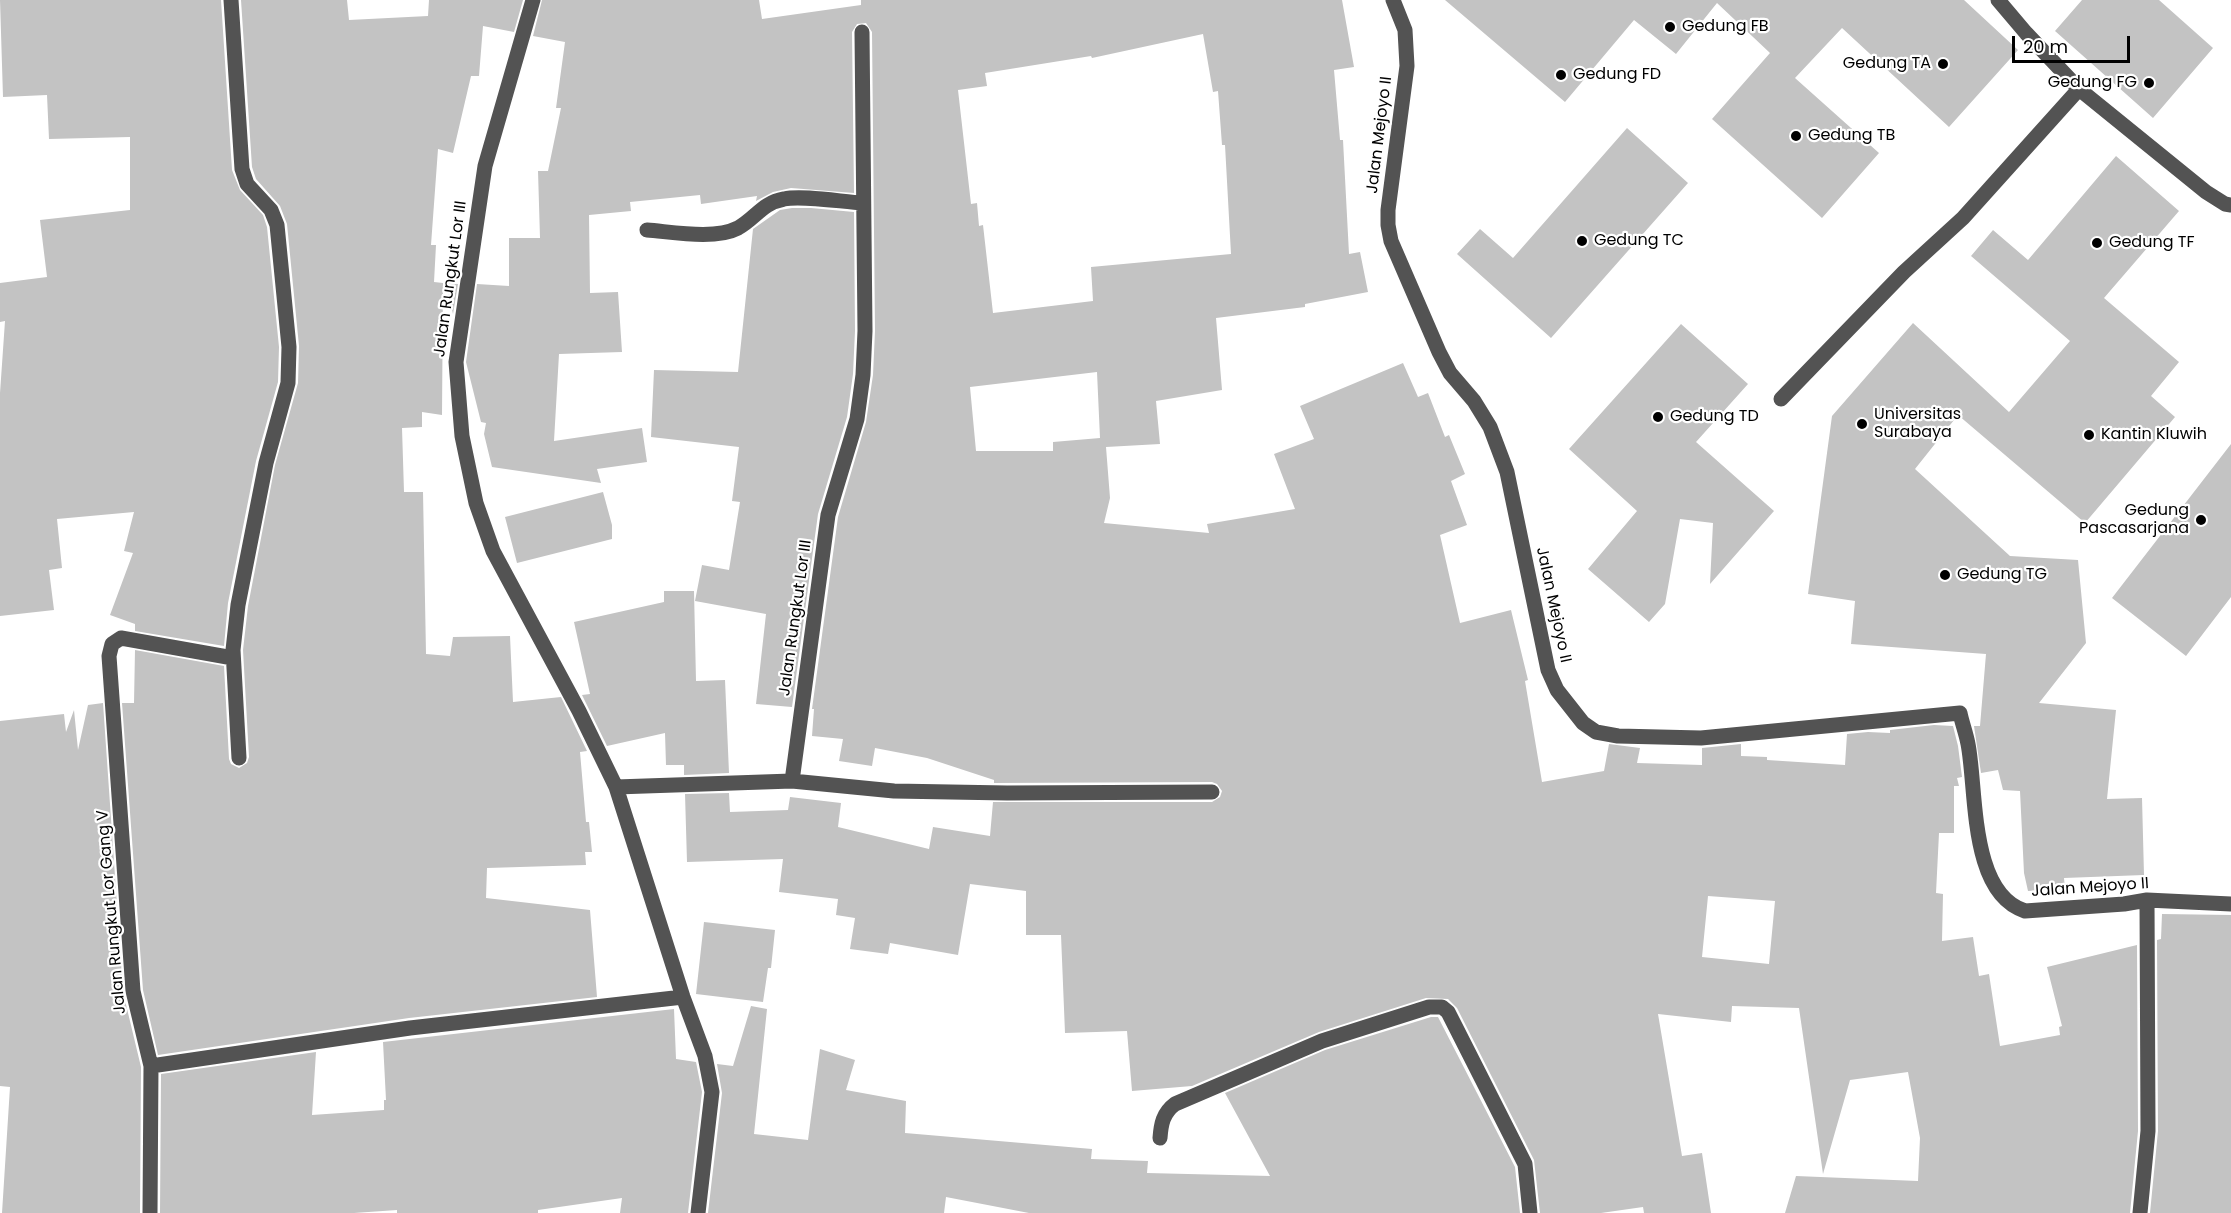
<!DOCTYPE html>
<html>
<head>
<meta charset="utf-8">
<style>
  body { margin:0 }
  #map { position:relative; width:2231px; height:1213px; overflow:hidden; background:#fff; font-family:Poppins,sans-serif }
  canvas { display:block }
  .scale { position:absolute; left:2012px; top:36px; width:118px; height:27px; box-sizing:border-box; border:3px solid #000; border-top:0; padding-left:8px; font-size:18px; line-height:21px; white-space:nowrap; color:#000; -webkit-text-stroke:4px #fff; paint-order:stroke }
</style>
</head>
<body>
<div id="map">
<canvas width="2231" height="1213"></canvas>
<div class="scale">20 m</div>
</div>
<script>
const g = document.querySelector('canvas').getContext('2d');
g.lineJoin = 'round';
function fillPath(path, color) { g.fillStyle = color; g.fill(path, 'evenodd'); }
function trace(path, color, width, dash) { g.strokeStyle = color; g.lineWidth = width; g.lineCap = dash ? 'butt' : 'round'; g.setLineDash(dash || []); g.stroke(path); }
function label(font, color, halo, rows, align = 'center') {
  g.font = font + ' Poppins,sans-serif'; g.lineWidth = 4.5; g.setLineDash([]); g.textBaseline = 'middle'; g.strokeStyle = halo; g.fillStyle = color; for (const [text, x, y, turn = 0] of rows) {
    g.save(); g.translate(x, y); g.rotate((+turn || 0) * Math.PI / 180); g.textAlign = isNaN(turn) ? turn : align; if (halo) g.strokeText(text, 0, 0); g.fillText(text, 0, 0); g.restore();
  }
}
fillPath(new Path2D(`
  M 0,0 L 221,0 L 232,170 L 240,190 L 263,215 L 267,227 L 279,347 L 278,382 L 256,461 L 228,603 L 224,646 L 135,631 L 135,624 L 110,615 L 133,553 L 124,551 L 134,512 L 57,519 L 62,568 L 49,570 L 54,610 L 0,616 L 0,393 L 5,321 L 0,322 L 0,283 L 47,277 L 40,220 L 130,210 L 130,137 L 49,139 L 47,95 L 3,97 Z
  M 241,0 L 347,0 L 349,20 L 428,16 L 429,0 L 523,0 L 514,32 L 483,26 L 479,76 L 471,76 L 453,153 L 438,149 L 431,245 L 436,245 L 434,282 L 443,283 L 442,415 L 422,412 L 422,427 L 402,428 L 404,492 L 423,492 L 426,654 L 450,656 L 453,637 L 510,636 L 513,702 L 561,697 L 587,751 L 580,752 L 586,822 L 589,822 L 592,852 L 585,852 L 586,865 L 487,868 L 486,898 L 590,910 L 597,997 L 409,1018 L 158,1055 L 143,990 L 122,703 L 134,703 L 135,650 L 224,666 L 229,759 L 231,764 L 239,768 L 247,763 L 249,757 L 243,650 L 248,606 L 275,465 L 298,383 L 299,346 L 287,224 L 280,206 L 256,179 L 252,167 Z
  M 542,0 L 759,0 L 762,19 L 861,5 L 861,0 L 1342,0 L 1354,67 L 1334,70 L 1340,140 L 1343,140 L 1349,254 L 1360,252 L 1368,292 L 1305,304 L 1305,307 L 1216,318 L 1222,390 L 1156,401 L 1160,444 L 1106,447 L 1110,498 L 1104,523 L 1209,533 L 1207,524 L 1295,509 L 1274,454 L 1314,439 L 1300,406 L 1403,363 L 1418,397 L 1428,393 L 1445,437 L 1449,435 L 1465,474 L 1451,481 L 1467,525 L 1440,535 L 1460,623 L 1511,610 L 1528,680 L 1525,681 L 1542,782 L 1604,771 L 1609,744 L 1640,748 L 1637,763 L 1702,765 L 1702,748 L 1741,744 L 1741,756 L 1767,757 L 1767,760 L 1845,765 L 1847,734 L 1868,732 L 1890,733 L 1890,730 L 1934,725 L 1953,726 L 1958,746 L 1962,777 L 1957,778 L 1959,786 L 1954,786 L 1954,833 L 1939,833 L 1936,893 L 1943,894 L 1942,941 L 1973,937 L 1979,976 L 1989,974 L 2000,1046 L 2060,1035 L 2059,1027 L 2062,1026 L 2047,967 L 2137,945 L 2138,1131 L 2130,1213 L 1785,1213 L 1796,1176 L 1918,1181 L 1920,1138 L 1908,1072 L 1850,1080 L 1823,1174 L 1799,1008 L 1732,1006 L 1731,1022 L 1658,1014 L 1682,1156 L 1702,1153 L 1711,1213 L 1644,1213 L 1643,1207 L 1601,1213 L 1540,1213 L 1534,1160 L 1457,1008 L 1448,999 L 1426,998 L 1319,1032 L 1192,1086 L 1132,1091 L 1127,1031 L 1065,1033 L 1061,935 L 1026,935 L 1026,891 L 970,884 L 958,955 L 890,943 L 888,954 L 850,949 L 855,918 L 836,915 L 838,899 L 779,892 L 783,859 L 687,862 L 685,794 L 729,793 L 730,812 L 788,810 L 790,797 L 841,803 L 838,827 L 929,849 L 933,827 L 990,836 L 993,802 L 1212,802 L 1220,797 L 1222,791 L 1217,784 L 1212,782 L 994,783 L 994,780 L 927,758 L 875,748 L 872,766 L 839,761 L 843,739 L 812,736 L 814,709 L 812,709 L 838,517 L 866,422 L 873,375 L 875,331 L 872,32 L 866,23 L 857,24 L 852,32 L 854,193 L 791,188 L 773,192 L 756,201 L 757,196 L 701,204 L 700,195 L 630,202 L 631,211 L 589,215 L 590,293 L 618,292 L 622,352 L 559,354 L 554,441 L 642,428 L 647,462 L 597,469 L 601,483 L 492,467 L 484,434 L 486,423 L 481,422 L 466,362 L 477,284 L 509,286 L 509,238 L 540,238 L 538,171 L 548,171 L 561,108 L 556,108 L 565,42 L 533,36 ZM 1203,34 L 1213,92 L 1218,91 L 1222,145 L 1225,145 L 1231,254 L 1091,267 L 1093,301 L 993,313 L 983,225 L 979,226 L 977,203 L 971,204 L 958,90 L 987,86 L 985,73 L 1091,56 L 1092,58 ZM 1097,372 L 1100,438 L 1053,442 L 1053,451 L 976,451 L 970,387 ZM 1708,896 L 1775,901 L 1769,964 L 1702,957 Z
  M 1445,0 L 1964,0 L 2018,50 L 1949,127 L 1842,28 L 1795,78 L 1879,153 L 1822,218 L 1712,119 L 1770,53 L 1717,3 L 1676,54 L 1634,20 L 1565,102 Z
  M 2082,0 L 2159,0 L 2213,48 L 2153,118 L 2055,31 Z
  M 1627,128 L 1688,183 L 1551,338 L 1457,254 L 1480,229 L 1513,258 Z
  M 2116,156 L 2179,211 L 2104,298 L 2179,362 L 2151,396 L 2175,417 L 2085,523 L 1958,415 L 1915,469 L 2010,556 L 2078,560 L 2086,643 L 2039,703 L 2116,710 L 2107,799 L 2142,798 L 2144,875 L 2064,878 L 2065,889 L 2028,891 L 2024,873 L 2020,791 L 2003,790 L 1998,770 L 1981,773 L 1974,726 L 1980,726 L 1986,654 L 1851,644 L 1855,601 L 1808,594 L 1832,416 L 1913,323 L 2009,412 L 2070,341 L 1971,256 L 1993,230 L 2028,260 Z
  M 811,208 L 854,212 L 855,331 L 853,374 L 847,417 L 818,514 L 792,707 L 756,704 L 766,614 L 695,601 L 702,565 L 729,570 L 740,502 L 732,501 L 739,447 L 651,437 L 654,370 L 738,372 L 753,229 L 780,210 L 792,208 Z
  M 446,283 L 458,284 L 453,314 Z
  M 1681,324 L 1748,384 L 1696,442 L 1774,511 L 1710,584 L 1713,523 L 1680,519 L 1665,604 L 1649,622 L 1588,569 L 1637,511 L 1569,449 Z
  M 2231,444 L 2231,597 L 2186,656 L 2112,598 Z
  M 603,492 L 612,525 L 612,539 L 517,563 L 505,517 Z
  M 664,591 L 694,591 L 696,681 L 725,680 L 729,773 L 684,775 L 684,765 L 666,765 L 665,733 L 607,746 L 582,695 L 590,694 L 574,622 L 664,602 Z
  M 103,703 L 123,992 L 141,1067 L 140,1213 L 2,1213 L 10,1087 L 0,1086 L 0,721 L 64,714 L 66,732 L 74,710 L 78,750 L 88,705 Z
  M 2162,914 L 2231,915 L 2231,1213 L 2150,1213 L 2158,1131 L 2157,940 L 2161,939 Z
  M 704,922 L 775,930 L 771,968 L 768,968 L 763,1002 L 696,994 Z
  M 751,1006 L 767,1009 L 754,1134 L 808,1140 L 820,1049 L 855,1060 L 846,1090 L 906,1101 L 905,1133 L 1092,1149 L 1091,1159 L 1148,1161 L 1147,1173 L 1270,1176 L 1225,1093 L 1325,1050 L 1431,1017 L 1438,1017 L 1515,1167 L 1520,1213 L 1029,1213 L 946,1197 L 944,1213 L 708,1213 L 722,1093 L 717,1064 L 733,1066 Z
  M 674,1009 L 676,1059 L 696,1062 L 702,1092 L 688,1213 L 620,1213 L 622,1198 L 538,1210 L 538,1213 L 397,1213 L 397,1210 L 354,1213 L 160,1213 L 161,1074 L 316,1052 L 312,1115 L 384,1110 L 384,1100 L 386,1100 L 383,1042 Z`), '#c3c3c3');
trace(new Path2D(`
  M 231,0 L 242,169 L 247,184 L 271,210 L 277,225 L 289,347 L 288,383 L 266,463 L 238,605 L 233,650 L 239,758
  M 533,0 L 485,166 L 456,362 L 462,436 L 476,503 L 493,551 L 579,711 L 616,787 L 683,997 L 705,1056 L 712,1092 L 698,1213
  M 1393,0 L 1405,30 L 1407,66 L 1388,210 L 1388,225 L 1391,241 L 1439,352 L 1450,373 L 1474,401 L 1490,427 L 1507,472 L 1548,670 L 1557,690 L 1583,723 L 1596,732 L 1618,736 L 1701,738 L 1960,713 C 1962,723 1966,733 1968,744 C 1977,790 1969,893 2025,911 L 2124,904 L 2147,900 L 2231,904
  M 1998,0 L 2026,33 L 2079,89 L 2206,192 L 2225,204 L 2231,205
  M 647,230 C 673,232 715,240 738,228 C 756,218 762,203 784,199 C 802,195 843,202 863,203
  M 1781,399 L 1904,272 L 1963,218 L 2079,89
  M 792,781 L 828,515 L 857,419 L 863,375 L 865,331 L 862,32
  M 616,787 L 792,781 L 894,791 L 1007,793 L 1212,792
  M 151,1066 L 410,1028 L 683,997
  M 1160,1138 C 1161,1124 1163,1113 1175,1104 L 1322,1041 L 1429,1007 L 1442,1007 L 1448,1012 L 1525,1164 L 1530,1213
  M 150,1213 L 151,1066 L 133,991 L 109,656 L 112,644 L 121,638 L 233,658
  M 2140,1213 L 2148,1131 L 2147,900`), '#535353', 15);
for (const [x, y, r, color] of [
  [1670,27,6,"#000"],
  [1943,64,6,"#000"],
  [1561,75,6,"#000"],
  [2149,83,6,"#000"],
  [1796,136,6,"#000"],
  [1582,241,6,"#000"],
  [2097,243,6,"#000"],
  [1658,417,6,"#000"],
  [1862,424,6,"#000"],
  [2089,435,6,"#000"],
  [2201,520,6,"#000"],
  [1945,575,6,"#000"]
]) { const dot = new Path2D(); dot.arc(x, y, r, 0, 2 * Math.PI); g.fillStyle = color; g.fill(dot); trace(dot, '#fff', 2); }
label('16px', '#000', '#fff', [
  ["Gedung FB",1682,27],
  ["Gedung TA",1931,64,"right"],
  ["Gedung FD",1573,75],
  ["Gedung FG",2137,83,"right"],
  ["Gedung TB",1808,136],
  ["Gedung TC",1594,241],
  ["Gedung TF",2109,243],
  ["Universitas",1874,415],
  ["Surabaya",1874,433],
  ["Gedung TD",1670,417],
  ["Kantin Kluwih",2101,435],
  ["Gedung",2189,511,"right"],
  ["Pascasarjana",2189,529,"right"],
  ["Gedung TG",1957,575]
], 'left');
label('16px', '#000', '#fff', [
  ["Jalan Mejoyo II",1380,135,-83],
  ["Jalan Rungkut Lor III",451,279,-82],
  ["Jalan Mejoyo II",1553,605,78],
  ["Jalan Rungkut Lor III",796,618,-82],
  ["Jalan Mejoyo II",2090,888,-4],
  ["Jalan Rungkut Lor Gang V",112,912,-95]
]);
</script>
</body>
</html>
